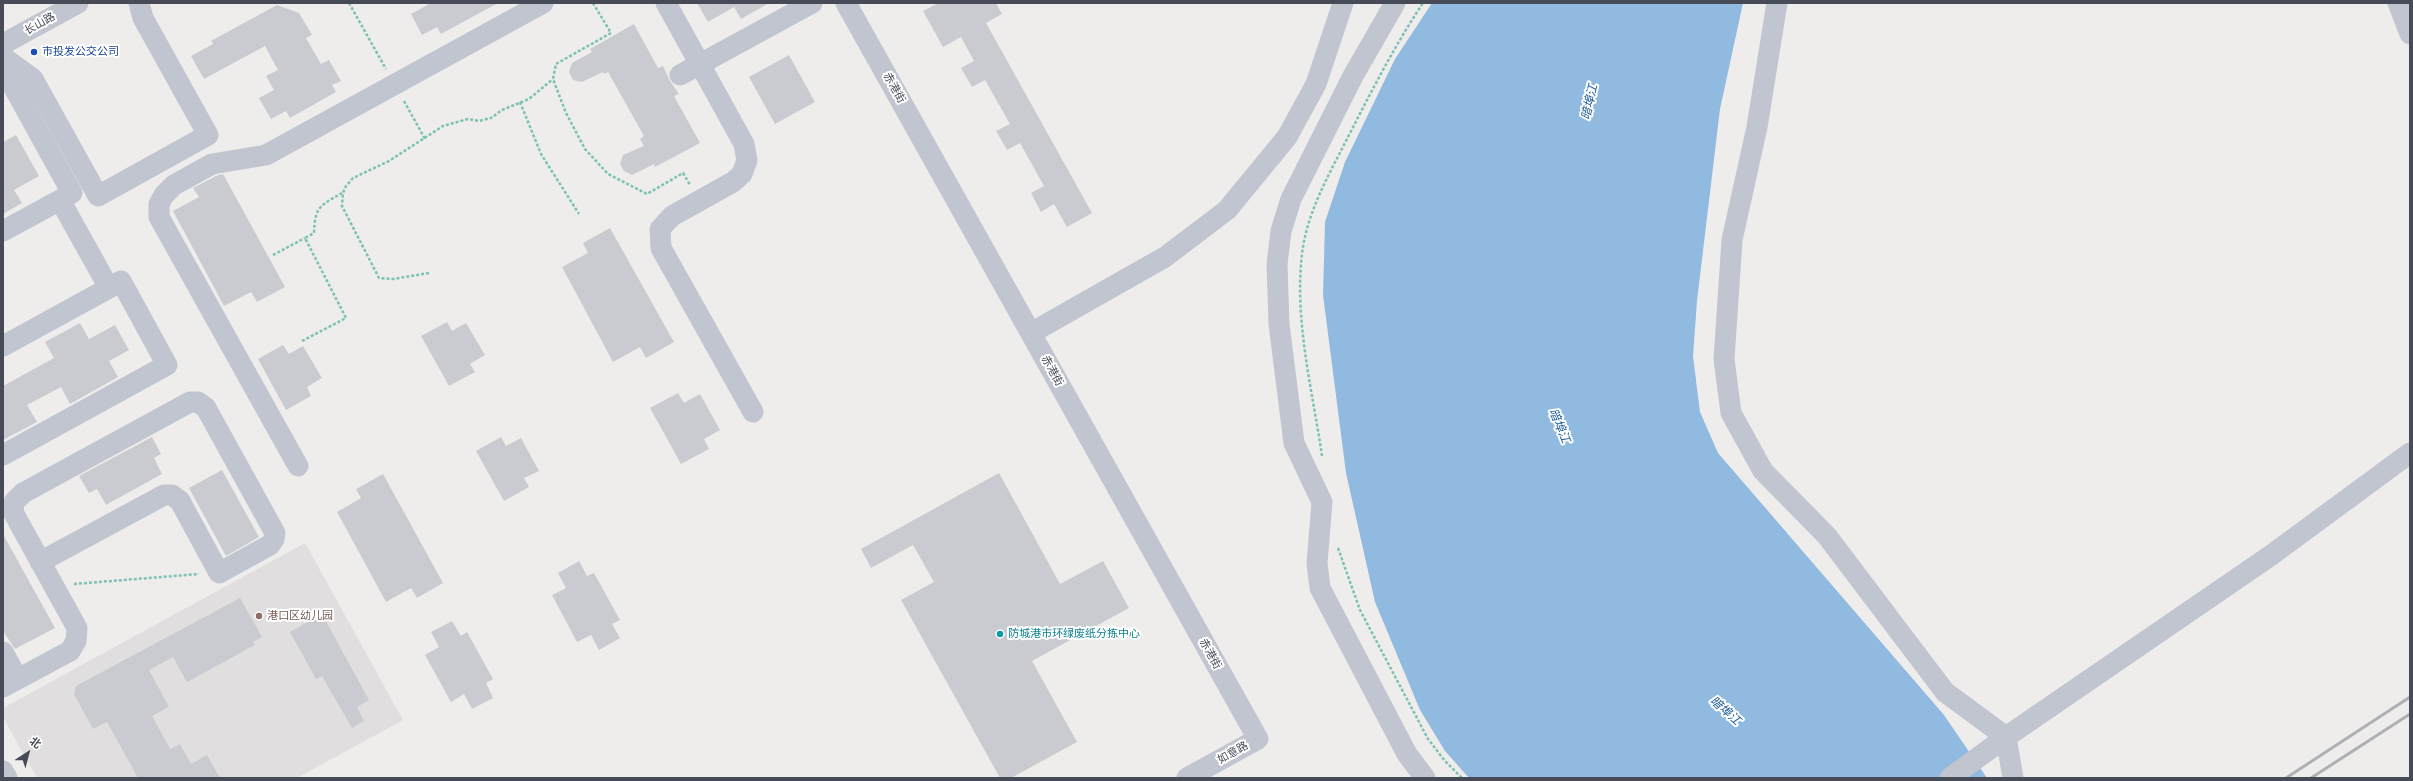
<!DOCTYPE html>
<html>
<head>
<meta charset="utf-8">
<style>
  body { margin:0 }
  #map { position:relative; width:2413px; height:781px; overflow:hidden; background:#efedec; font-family:"Fira Sans","Noto Sans SC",sans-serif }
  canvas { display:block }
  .frame { position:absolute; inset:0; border:4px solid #474b57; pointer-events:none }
  .north { position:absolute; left:8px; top:733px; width:40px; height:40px; -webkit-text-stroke:3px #fff; paint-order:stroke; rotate:36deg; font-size:11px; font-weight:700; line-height:16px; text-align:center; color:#474b57 }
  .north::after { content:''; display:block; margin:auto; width:14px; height:18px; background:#474b57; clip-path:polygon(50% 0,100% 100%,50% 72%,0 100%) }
</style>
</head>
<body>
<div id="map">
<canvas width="2413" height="781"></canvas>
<div class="frame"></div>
<div class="north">北</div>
</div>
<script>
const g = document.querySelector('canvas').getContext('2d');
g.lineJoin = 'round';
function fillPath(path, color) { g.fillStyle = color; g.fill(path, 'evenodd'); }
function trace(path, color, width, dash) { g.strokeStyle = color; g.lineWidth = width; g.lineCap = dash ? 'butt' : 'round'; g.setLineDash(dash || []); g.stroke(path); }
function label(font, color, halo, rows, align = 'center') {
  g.font = font + ' "Fira Sans","Noto Sans SC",sans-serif'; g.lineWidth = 4; g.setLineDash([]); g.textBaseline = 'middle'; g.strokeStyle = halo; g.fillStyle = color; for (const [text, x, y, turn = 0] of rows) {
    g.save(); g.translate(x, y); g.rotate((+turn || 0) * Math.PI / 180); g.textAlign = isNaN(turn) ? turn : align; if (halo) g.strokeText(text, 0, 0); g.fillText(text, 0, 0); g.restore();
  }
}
fillPath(new Path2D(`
  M 305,543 L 403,720 L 297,778 L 37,778 L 3,717 L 3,708 Z`), '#e0dede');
fillPath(new Path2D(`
  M 1432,3 L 1743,3 L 1720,109 L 1697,301 L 1693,356 L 1700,412 L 1718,453 L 1944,715 L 1987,778 L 1469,778 L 1445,751 L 1420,710 L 1375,602 L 1346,473 L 1323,295 L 1325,222 L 1345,162 L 1395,59 Z`), '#91bae1');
fillPath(new Path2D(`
  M 431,3 L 498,3 L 441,34 L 437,27 L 422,35 L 411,14 Z
  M 697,3 L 769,3 L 741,19 L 734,7 L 708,22 Z
  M 938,3 L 996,3 L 1002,14 L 986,23 L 1092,213 L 1067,227 L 1054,204 L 1041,212 L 1031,193 L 1044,186 L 1020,143 L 1007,150 L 996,131 L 1010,124 L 985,80 L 972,87 L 961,68 L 974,61 L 961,37 L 943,47 L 923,11 Z
  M 277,5 L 299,13 L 312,35 L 306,38 L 321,64 L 329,60 L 341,81 L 332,85 L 336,92 L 290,118 L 286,111 L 271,119 L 259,98 L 274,90 L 266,76 L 278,70 L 265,46 L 204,79 L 191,56 L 213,44 L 211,41 Z
  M 634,24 L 658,68 L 663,66 L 670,81 L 679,94 L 674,96 L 700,143 L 655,167 L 654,164 L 632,175 L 624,171 L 620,164 L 623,155 L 644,146 L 640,139 L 644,136 L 608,72 L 604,74 L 603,72 L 582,82 L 573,80 L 569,72 L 572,63 L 592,52 L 590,49 Z
  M 789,55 L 815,102 L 775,124 L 749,77 Z
  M 16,135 L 39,176 L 14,190 L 22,203 L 3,214 L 3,142 Z
  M 223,174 L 285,287 L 257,302 L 251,292 L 224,306 L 173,211 L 199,197 L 193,188 L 216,176 Z
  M 610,228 L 674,342 L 646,358 L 640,347 L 613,362 L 562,267 L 588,253 L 583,243 Z
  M 447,322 L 452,331 L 466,323 L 485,355 L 470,364 L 475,372 L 449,386 L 421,336 Z
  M 80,323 L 89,339 L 115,325 L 129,350 L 109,361 L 118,377 L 70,404 L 61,387 L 27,405 L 37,422 L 3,440 L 3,386 L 54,358 L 45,342 Z
  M 283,345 L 289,354 L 303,346 L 322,378 L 307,387 L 311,396 L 286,410 L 258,359 Z
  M 678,393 L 684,403 L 700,394 L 720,430 L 704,439 L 709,449 L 681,464 L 650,408 Z
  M 152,437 L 161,454 L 154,458 L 162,474 L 106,505 L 97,489 L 89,493 L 79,476 Z
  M 501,437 L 506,446 L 521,438 L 539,471 L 524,478 L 529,487 L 504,501 L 476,451 Z
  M 222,470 L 259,537 L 226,556 L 189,488 Z
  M 999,473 L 1060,584 L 1103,561 L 1129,608 L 1032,661 L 1077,742 L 1011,778 L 1000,778 L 901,600 L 934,582 L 913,545 L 871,568 L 861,549 Z
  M 383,474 L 443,583 L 417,598 L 411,588 L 386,602 L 337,512 L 361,498 L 356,489 Z
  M 3,534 L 55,628 L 15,649 L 3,631 Z
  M 579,561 L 587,576 L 594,573 L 620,620 L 612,624 L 620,638 L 599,650 L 591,635 L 577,642 L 552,595 L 566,588 L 558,573 Z
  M 240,598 L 262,637 L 253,642 L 255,645 L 187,682 L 173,657 L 149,670 L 169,707 L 152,716 L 170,749 L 180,744 L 191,764 L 207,755 L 220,778 L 138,778 L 107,722 L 93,729 L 74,694 L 76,686 Z
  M 322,614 L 369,700 L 357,707 L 364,721 L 352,728 L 322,676 L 316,679 L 290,632 Z
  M 452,621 L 461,636 L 467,632 L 493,679 L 486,683 L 493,698 L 472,709 L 464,694 L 451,702 L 425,655 L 439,647 L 431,632 Z`), '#cacbd1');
trace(new Path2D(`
  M 349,3 L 386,69
  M 593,3 L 611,33 L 556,64 L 553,79 L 566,113 L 585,149 L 608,174 L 647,194 L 683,173 L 690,185
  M 404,101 L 425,139
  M 520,102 L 541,154 L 579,214
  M 273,255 L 305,238
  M 429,273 L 393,279 L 379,278 L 342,206 L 343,193 L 346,186 L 353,178 L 389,161 L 443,126 L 468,119 L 479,121 L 491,118 L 502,110 L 529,99 L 553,79
  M 302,341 L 346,318 L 305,238 L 314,233 C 315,206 320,206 342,193
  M 1322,456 C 1313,394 1296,328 1301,264 C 1304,216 1328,177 1349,135 C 1372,90 1395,45 1423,3
  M 1338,548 L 1360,610 L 1428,739 L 1445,761 L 1462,778
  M 74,584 L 199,574`), '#7bc2b3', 2.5, [3, 2]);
trace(new Path2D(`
  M 666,3 L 744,144 L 747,160 L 742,174 L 733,182 L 672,216 L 660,229 L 661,248 L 753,412
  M 846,3 L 1258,739 L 1187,778
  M 1395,3 L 1353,76 L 1291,199 L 1281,231 L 1277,264 L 1279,324 L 1294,443 L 1322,502 L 1317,563 L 1320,588 L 1407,754 L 1425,778
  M 1777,3 L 1757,127 L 1732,240 L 1724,359 L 1731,413 L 1763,471 L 1827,536 L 1945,692 L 2006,737 L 2013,778
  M 2398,3 L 2410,34
  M 3,44 L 78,3
  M 3,57 L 33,79 L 98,196 L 208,135 L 143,18 L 139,3
  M 3,68 L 72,193 L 60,200 L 109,288 L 121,281 L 167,365 L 3,455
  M 680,75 L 812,3
  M 3,231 L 60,200
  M 1031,333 L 1165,257 L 1227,210 L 1287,137 L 1316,84 L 1343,3
  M 3,346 L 109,288
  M 298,466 L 159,217 L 159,204 L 164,195 L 174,185 L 212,164 L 266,155 L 543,3
  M 3,652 L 18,679
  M 3,687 L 70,651 L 76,641 L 77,628 L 13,512 L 14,502 L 23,493 L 190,402 L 198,402 L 206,408 L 275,533 L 274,539 L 270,545 L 219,573 L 180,501 L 172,495 L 164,495 L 40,562
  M 3,771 L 7,778
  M 1950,778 L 2006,737 L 2270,556 L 2410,453`), '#c1c5d0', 21);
trace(new Path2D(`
  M 2286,778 L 2410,697
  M 2311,778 L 2410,714`), '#afb0b6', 3);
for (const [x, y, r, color] of [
  [34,52,4,"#1a4fb4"],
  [259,616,4,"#8d6e63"],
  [1000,634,4,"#0f9aa8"]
]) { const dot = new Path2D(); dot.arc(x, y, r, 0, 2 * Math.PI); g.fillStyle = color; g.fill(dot); trace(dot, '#fff', 1.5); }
label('11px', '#474b57', '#fff', [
  ["长山路",40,24,-29],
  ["赤港街",894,88,61],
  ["赤港街",1052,371,61],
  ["赤港街",1210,654,61],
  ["如意路",1233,753,-29]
]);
label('11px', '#164399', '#fff', [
  ["巿投发公交公司",42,52]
], 'left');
label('11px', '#785e54', '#fff', [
  ["港口区幼儿园",267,616]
], 'left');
label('11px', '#0d838f', '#fff', [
  ["防城港市环绿废纸分拣中心",1008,634]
], 'left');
label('italic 12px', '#1c5a95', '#fff', [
  ["暗埠江",1590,102,-77],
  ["暗埠江",1559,426,67],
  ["暗埠江",1725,711,41]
]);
</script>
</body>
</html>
